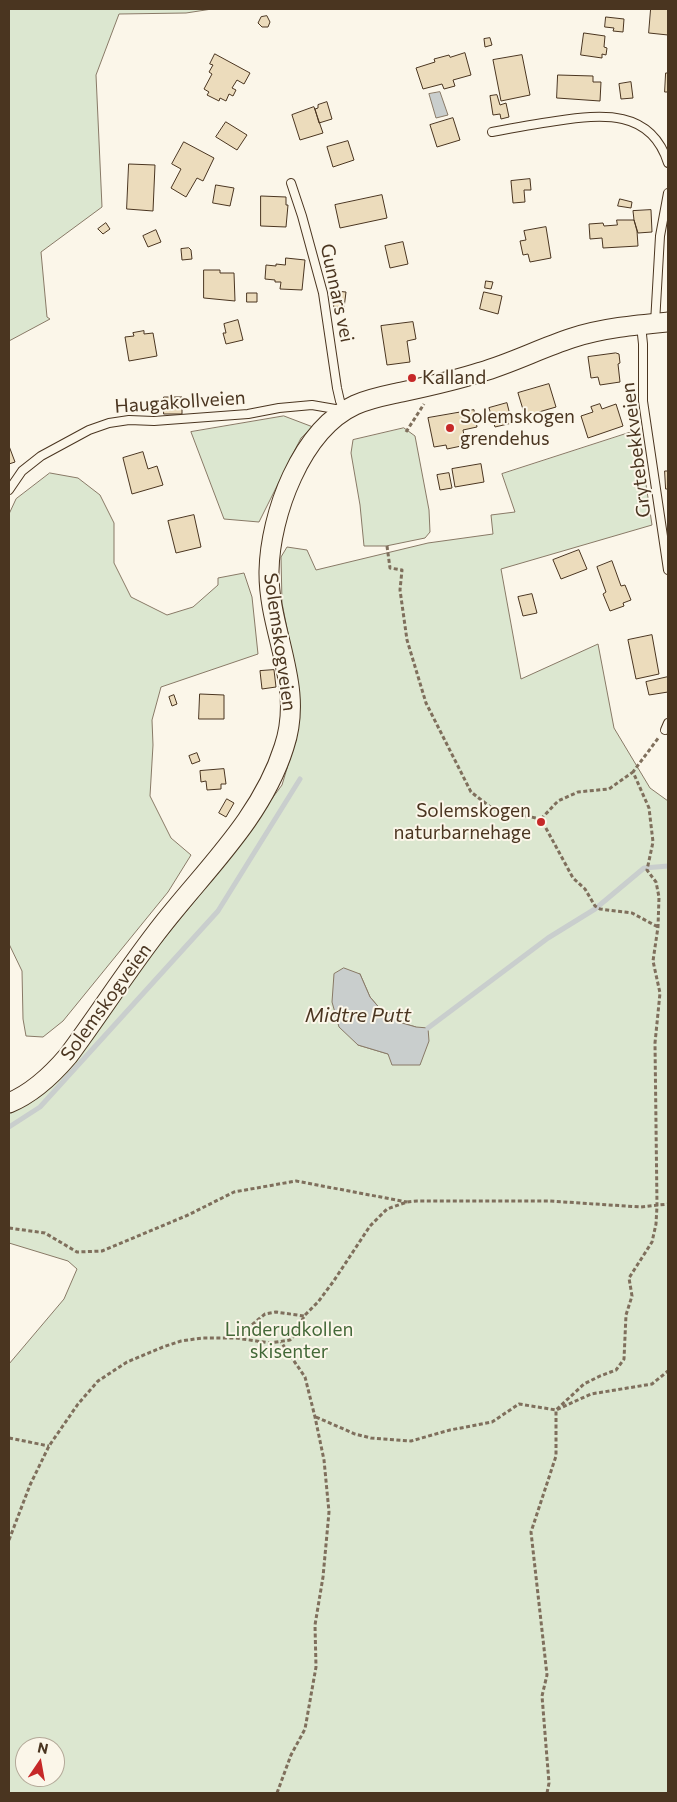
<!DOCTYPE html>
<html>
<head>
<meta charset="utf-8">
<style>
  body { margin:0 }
  #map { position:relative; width:677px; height:1802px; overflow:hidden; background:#fbf6e9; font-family:Commissioner,sans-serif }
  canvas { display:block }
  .frame { position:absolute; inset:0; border:10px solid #4a3520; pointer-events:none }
  .north { position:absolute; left:15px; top:1737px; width:50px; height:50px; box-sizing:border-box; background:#fbf6e9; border:1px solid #b4a999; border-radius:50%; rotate:12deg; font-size:14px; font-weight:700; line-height:20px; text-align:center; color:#4a3520 }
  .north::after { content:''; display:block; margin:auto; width:18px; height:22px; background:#c62828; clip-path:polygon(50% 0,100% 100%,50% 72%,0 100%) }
</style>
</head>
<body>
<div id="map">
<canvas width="677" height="1802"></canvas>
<div class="frame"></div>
<div class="north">N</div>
</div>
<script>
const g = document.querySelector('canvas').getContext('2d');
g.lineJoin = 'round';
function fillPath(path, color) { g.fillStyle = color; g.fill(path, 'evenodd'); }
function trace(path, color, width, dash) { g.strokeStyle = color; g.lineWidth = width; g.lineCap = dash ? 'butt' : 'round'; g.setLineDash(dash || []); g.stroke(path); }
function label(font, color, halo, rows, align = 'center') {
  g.font = font + ' Commissioner,sans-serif'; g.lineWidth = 4; g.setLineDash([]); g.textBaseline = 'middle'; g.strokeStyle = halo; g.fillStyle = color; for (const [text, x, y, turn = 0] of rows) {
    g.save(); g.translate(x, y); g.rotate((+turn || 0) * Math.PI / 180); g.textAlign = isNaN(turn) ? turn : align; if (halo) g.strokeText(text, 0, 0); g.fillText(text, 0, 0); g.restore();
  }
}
const green = new Path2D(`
  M 9,9 L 212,9 L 186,13 L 119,14 L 96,75 L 102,207 L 41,252 L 47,317 L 50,319 L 9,341 Z
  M 284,416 L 313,427 L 301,438 L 259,522 L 224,519 L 191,432 Z
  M 404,428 L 415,436 L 429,510 L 430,532 L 425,538 L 386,546 L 364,546 L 360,505 L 351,453 L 353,440 Z
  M 638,430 L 652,525 L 501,569 L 521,679 L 598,644 L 614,728 L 650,788 L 668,801 L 668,1793 L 9,1793 L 9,1364 L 64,1299 L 77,1269 L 68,1261 L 9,1243 L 9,1112 L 146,961 L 207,886 L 282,785 L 294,745 L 296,674 L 282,603 L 281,557 L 287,547 L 307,550 L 316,570 L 428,543 L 493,534 L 491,515 L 515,512 L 502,474 ZM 360,974 L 370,997 L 382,1011 L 395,1015 L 402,1023 L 416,1027 L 388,1054 L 358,1045 ZM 25,1747 L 55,1747 L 55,1777 L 25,1777 Z
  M 50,473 L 78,478 L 100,495 L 114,523 L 114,563 L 131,597 L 167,615 L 193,607 L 218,585 L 218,578 L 244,573 L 252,597 L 258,654 L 161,687 L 152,720 L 153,745 L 150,796 L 171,838 L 191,855 L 168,892 L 63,1021 L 43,1037 L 26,1036 L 23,1019 L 22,971 L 9,944 L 9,514 L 16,499 Z`);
fillPath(green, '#dce7d0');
trace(green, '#887966', 1);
const water = new Path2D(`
  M 440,92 L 448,115 L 436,118 L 429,94 Z
  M 344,968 L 360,974 L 370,997 L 382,1011 L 395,1015 L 402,1023 L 416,1027 L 428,1028 L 429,1041 L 420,1065 L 392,1065 L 388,1054 L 358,1045 L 339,1027 L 332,1002 L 334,974 Z`);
fillPath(water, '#c9cecd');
trace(water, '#887966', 1);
trace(new Path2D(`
  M 428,1028 L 548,938 L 595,909 L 644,868 L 668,866
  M 9,1127 L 40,1107 L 218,911 L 300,779`), '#c9cecd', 5);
const building = new Path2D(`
  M 651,9 L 668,9 L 668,35 L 649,33 Z
  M 267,16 L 270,22 L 268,27 L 262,27 L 258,23 L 261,17 Z
  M 606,17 L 624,19 L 623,32 L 613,31 L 614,28 L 605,27 Z
  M 584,33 L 605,36 L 604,47 L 607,48 L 606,55 L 602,54 L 602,58 L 581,55 Z
  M 490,38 L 492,45 L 485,47 L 484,39 Z
  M 465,53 L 471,75 L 453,80 L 455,86 L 444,89 L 442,84 L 423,89 L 416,68 L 435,62 L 434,59 L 449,55 L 450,57 Z
  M 215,54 L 250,73 L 244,84 L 237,80 L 232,88 L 236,90 L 233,96 L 229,94 L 226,101 L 220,98 L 219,101 L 207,95 L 209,92 L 204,89 L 212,74 L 209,72 L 213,65 L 210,64 Z
  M 522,55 L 530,95 L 501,101 L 493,60 Z
  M 666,73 L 668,73 L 668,92 L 665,92 Z
  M 558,75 L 593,76 L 593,82 L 601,82 L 600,101 L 557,98 Z
  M 631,82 L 633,98 L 621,99 L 619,84 Z
  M 497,95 L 500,105 L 506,103 L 509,117 L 501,119 L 500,114 L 493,115 L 490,96 Z
  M 327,102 L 332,119 L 319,123 L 315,109 L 318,108 L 318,105 Z
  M 314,107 L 323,133 L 300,140 L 292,115 Z
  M 453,118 L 460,140 L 437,147 L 430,125 Z
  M 226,122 L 247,135 L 237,150 L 216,137 Z
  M 348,141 L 354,160 L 333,167 L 327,147 Z
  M 184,142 L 214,158 L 203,181 L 197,178 L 186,197 L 171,188 L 181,169 L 172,164 Z
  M 129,164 L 155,165 L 153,211 L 127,209 Z
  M 530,179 L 531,190 L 524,190 L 525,202 L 513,203 L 511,181 Z
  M 216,185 L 234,188 L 230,206 L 213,203 Z
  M 382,195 L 387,218 L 340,228 L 335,205 Z
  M 261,196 L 286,197 L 286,205 L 288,205 L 286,227 L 261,226 Z
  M 620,199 L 632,202 L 631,208 L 618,206 Z
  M 651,210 L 652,232 L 638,233 L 634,220 L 633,211 Z
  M 617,220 L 634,220 L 637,231 L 638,246 L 603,248 L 602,238 L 590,239 L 589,224 L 603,223 L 604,226 L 617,225 Z
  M 106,223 L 110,229 L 103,234 L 98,229 Z
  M 546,227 L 551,258 L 530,262 L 528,254 L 523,255 L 520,241 L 526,240 L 524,231 Z
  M 156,230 L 161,242 L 148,247 L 143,236 Z
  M 403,242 L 408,264 L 390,268 L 385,246 Z
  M 189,248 L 191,250 L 192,259 L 182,260 L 181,249 Z
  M 286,258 L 305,260 L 302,290 L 280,289 L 281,282 L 275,282 L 275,280 L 265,279 L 266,265 L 276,266 L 276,264 L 285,265 Z
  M 204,270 L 220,270 L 220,273 L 234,273 L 235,301 L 204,298 Z
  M 486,281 L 493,282 L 491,289 L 485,288 Z
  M 335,291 L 346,292 L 344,308 L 334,307 Z
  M 484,292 L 502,296 L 498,314 L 480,309 Z
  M 247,293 L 257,293 L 257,302 L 247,302 Z
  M 238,320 L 243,340 L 226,344 L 223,333 L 226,333 L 224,324 Z
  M 413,322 L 416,339 L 407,341 L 410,362 L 387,365 L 381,326 Z
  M 144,331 L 144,334 L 153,333 L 157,356 L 129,361 L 125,337 L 134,336 L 133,333 Z
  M 616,353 L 619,354 L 620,363 L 618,364 L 620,382 L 600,385 L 598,377 L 591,378 L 588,357 Z
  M 549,384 L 556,407 L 525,416 L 518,393 Z
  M 164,397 L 182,397 L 182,414 L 164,414 Z
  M 507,403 L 512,423 L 495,427 L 489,408 Z
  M 600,404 L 602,409 L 616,404 L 623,426 L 588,438 L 581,416 L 593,412 L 591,407 Z
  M 474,410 L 477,427 L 463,430 L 466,445 L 447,449 L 446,445 L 434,447 L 428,418 Z
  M 9,446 L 15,462 L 9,464 Z
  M 143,452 L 148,469 L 157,466 L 163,485 L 132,494 L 123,458 Z
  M 481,464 L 484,482 L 455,487 L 452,469 Z
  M 665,471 L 668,471 L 668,489 L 666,489 Z
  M 449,473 L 452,488 L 440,490 L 437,475 Z
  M 194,515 L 201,547 L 176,553 L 168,521 Z
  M 579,550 L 587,569 L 561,579 L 553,560 Z
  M 612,561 L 621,586 L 625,585 L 631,600 L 623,603 L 624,606 L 610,611 L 603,594 L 606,592 L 597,567 Z
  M 532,594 L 537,613 L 523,616 L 518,597 Z
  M 652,635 L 659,674 L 636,679 L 628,640 Z
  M 274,670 L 276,687 L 262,689 L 260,671 Z
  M 668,677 L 668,692 L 649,695 L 646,682 Z
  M 200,694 L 224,695 L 224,719 L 199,719 Z
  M 174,695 L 177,704 L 172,706 L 169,697 Z
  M 197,753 L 200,761 L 192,764 L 189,756 Z
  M 224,769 L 226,784 L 221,784 L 221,789 L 207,790 L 206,781 L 201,782 L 200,771 Z
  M 227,799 L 234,803 L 226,817 L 219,813 Z`);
fillPath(building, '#ecdcbc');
trace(building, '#4a3520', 1);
const service = new Path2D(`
  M 492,132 C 513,128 535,124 556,121 C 602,114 651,109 668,163
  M 291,183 L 302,216 L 323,293 L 337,388 L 340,401 L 345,410
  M 655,323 L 660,236 L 668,193
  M 641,325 L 643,344 L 643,401 L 668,570
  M 9,490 L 22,471 L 41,456 L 89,430 L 109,423 L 129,420 L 154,421 L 248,414 L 279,408 L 312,405 L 341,410
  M 665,730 L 668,723`);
const tertiary = new Path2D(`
  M 9,1103 C 33,1093 51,1076 68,1056 C 100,1013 129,967 163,924 C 207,868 262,817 284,747 C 305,685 268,632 269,571 C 270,515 301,430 355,405 C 368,399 383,396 397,393 C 425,387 454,381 481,372 C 512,363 541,348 572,338 C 603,328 636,325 668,322`);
trace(service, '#4a3520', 10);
trace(tertiary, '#4a3520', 21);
trace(new Path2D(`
  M 406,432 L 424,404
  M 387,546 L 390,568 L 402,570 L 400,590 L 407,640 L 426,703 L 471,792 L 493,809 L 541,819 L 573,878 L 585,889 L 595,906 L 600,909 L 632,913 L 658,927
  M 541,819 L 558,801 L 578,792 L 609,789 L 633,772
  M 9,1228 L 45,1233 L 77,1252 L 102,1251 L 188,1215 L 234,1192 L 296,1181 L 407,1202
  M 237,1337 L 265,1314 L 276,1312 L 304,1316
  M 316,1417 L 355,1434 L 371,1438 L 411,1441 L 450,1430 L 492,1422 L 519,1404 L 556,1410 L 591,1394 L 652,1384 L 668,1371
  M 9,1438 L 49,1446
  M 9,1540 L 30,1485 L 49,1446 L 78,1404 L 98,1381 L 127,1362 L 163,1347 L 181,1341 L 202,1338 L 236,1338 L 270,1343 L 290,1340 L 297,1333 L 304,1316 L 318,1302 L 333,1282 L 370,1226 L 387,1209 L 407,1202 L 417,1201 L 549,1201 L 641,1207 L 668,1204
  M 277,1793 L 291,1755 L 305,1729 L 316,1667 L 315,1625 L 323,1577 L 329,1512 L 324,1460 L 315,1417 L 305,1377 L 281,1342
  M 547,1793 L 549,1783 L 542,1696 L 547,1675 L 531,1532 L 556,1456 L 556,1410 L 584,1384 L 600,1376 L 616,1370 L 624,1359 L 626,1315 L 632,1296 L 629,1278 L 652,1242 L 656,1224 L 657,1206 L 655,1043 L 660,993 L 653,961 L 658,927 L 659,897 L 656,882 L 647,870 L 653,842 L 649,808 L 633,772 L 659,737`), '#7f6f5c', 3, [4, 2.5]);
trace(service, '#fbf6e9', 8);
trace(tertiary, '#fbf6e9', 19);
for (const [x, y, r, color] of [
  [412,378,5,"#c62828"],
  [450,428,5,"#c62828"],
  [541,822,5,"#c62828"]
]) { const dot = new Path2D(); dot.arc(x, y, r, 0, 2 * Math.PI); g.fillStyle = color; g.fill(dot); trace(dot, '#fbf6e9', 2); }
label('19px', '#4a3520', '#fbf6e9', [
  ["Gunnars vei",337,293,78],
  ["Haugakollveien",180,402,-4],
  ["Grytebekkveien",636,450,-97],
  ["Solemskogveien",280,642,82],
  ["Solemskogveien",106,1002,-54]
]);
label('19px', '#4a3520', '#fbf6e9', [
  ["Kalland",422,378],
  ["Solemskogen",460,417],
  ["grendehus",460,439],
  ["Solemskogen",531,811,"right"],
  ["naturbarnehage",531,833,"right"]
], 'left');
label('19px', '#436837', '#fbf6e9', [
  ["Linderudkollen",289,1330],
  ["skisenter",289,1352]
]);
label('italic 20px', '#4a3520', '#fbf6e9', [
  ["Midtre Putt",358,1015]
]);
</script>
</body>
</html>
